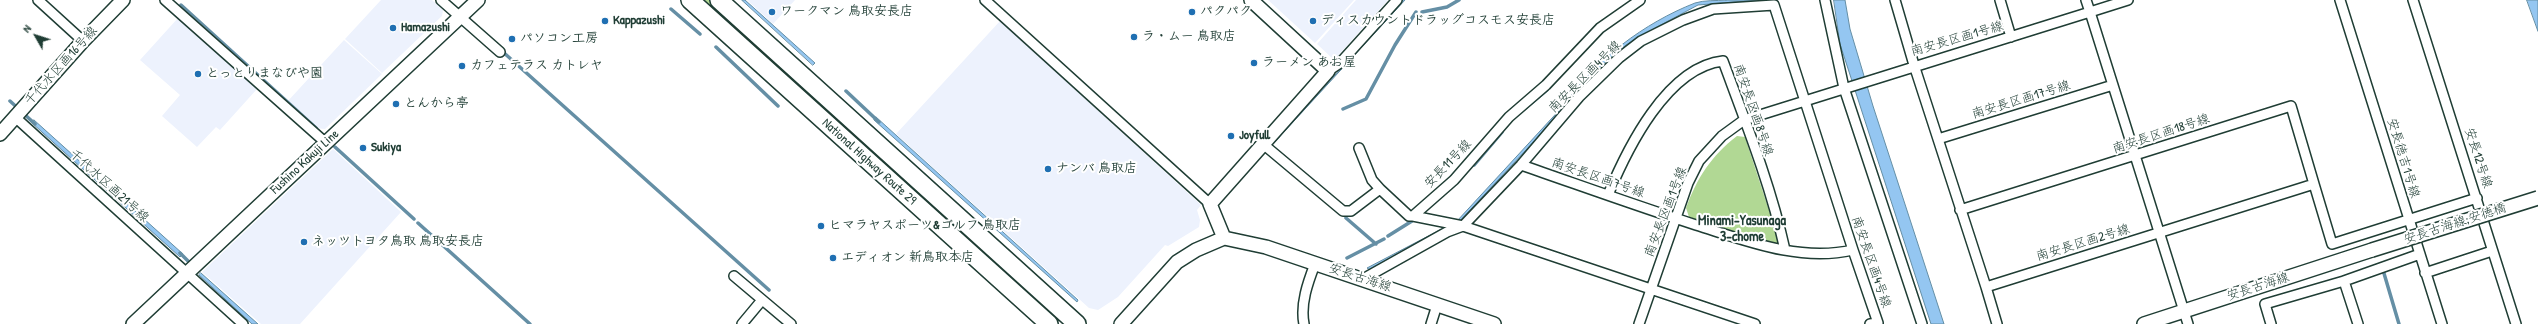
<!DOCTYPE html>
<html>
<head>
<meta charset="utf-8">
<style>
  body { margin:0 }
  #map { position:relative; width:2538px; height:324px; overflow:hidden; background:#fff; font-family:"Patrick Hand",sans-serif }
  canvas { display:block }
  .north { position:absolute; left:16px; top:16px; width:40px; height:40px; -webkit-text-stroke:3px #fff; paint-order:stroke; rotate:309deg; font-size:11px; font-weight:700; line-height:16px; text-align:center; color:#1f3d34 }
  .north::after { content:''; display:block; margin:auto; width:14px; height:18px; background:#1f3d34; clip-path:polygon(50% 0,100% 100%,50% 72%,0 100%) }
</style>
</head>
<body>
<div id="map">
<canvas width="2538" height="324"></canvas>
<div class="north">N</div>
</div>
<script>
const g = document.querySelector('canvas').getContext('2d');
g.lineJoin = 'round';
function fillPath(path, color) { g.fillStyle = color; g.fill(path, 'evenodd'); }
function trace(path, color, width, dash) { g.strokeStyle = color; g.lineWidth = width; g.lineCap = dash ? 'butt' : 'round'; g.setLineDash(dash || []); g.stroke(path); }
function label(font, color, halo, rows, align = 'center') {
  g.font = font + ' "Patrick Hand","Klee One",sans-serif'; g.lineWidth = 4; g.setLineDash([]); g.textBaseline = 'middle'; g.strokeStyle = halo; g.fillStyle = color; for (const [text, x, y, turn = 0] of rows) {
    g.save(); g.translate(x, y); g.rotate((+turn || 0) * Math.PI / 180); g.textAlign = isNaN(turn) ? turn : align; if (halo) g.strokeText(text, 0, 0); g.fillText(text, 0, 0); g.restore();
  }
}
fillPath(new Path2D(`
  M 381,0 L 432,0 L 443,10 L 442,16 L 382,73 L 345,39 Z
  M 747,0 L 795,0 L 773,24 Z
  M 1268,0 L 1354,0 L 1315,43 Z
  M 1356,0 L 1388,0 L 1334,60 L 1317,44 Z
  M 178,18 L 257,89 L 220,130 L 216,127 L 197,147 L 162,116 L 180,95 L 140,60 Z
  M 1000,21 L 1201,205 L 1197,210 L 1200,220 L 1199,227 L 1168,246 L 1165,245 L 1118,297 L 1098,310 L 1089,308 L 896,134 Z
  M 344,40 L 382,74 L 325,129 L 315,128 L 287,102 Z
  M 333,149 L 401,212 L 300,324 L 261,324 L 202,272 Z`), '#edf2fd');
fillPath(new Path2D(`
  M 704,0 L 710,0 L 958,224 L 986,254 L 986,258 L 733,29 Z
  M 1737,136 L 1745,137 L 1779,241 L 1776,245 L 1689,217 L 1686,208 C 1697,178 1711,156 1737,136 Z`), '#b1d894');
const water = new Path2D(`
  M 742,0 L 745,0 L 815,63 L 813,65 Z
  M 1403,0 L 1405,0 L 1272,145 Z
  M 1726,0 L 1759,0 L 1698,5 L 1657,27 L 1626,45 L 1602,65 L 1579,88 L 1566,107 L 1459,222 L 1370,270 L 1367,268 L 1457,221 L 1564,105 C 1595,60 1644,23 1695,3 C 1704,0 1716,1 1726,0 Z
  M 1834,0 L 1845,0 L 1850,29 L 1873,106 L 1944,324 L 1931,324 L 1840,44 Z
  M 2527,0 L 2538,0 L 2538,31 Z
  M 876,117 L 1078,300 L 1077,302 L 874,120 Z
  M 34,120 L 183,254 L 180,257 L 32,123 Z
  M 201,273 L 258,324 L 252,324 L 199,275 Z`);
fillPath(water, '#94c6f1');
trace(water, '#658fa5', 1);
trace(new Path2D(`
  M 181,5 L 316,128
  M 671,9 L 700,34
  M 1422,12 L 1447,7 L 1459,0
  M 716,47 L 778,106
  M 503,50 L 503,52 L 769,290
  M 846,91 L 879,122
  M 10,101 L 35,124
  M 1343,109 L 1366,99 L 1395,45 L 1416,12
  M 1523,110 L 1547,90
  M 335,147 L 414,219
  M 1474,165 L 1502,132
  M 1346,218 L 1376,244
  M 418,223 L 530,324
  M 1388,236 L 1412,221
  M 180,253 L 191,264
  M 1347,258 L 1384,239
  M 2383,270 L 2399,324`), '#658fa5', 3.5);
const street = new Path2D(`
  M 38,0 L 83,41
  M 165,0 L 326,143
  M 441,0 L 500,52
  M 985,0 L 1210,204
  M 1825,0 L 1844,88 L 1922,324
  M 1895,0 L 1914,65 L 1986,287 L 2314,184 L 2332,244 L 2477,198
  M 2000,0 L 2011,37
  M 2086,0 L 2090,12 L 2128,0
  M 2340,0 L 2442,324
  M 2413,0 L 2516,324
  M 1328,71 L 1340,63 L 1397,0
  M 15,117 L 243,324
  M 1938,139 L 2113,85
  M 1263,144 L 1343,211 L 1351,211 L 1380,189 L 1409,216 L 1413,216 L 1454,180 L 1509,117 L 1546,85 L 1600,28 L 1640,0
  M 1359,148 L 1372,180 L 1380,189
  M 1521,165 C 1579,185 1637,206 1696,225 C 1747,241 1799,262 1853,250
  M 1608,195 C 1627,149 1667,67 1723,61 C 1746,123 1771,186 1785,250
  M 1960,210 L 2291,106 L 2314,184
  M 1413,216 L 1463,226
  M 2425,273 L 2492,251
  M 734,276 L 791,324
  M 1363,279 L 1447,232 L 1463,226
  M 1986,287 L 1997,324
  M 742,324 L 762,300
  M 1304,324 C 1300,304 1308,282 1315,264
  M 1431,324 L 1437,305
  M 1639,324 L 1688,183 L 1699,161 L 1722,136 L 1744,120 L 2090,12 L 2188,324
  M 1755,324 L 1463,226 L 1521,165 L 1579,97 L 1619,58 L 1641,41 L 1683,20 L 1713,9 L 1774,5 L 1853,250 L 1878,323 L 1870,324
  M 2271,324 L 2265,304 L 2344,281
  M 2358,324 L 2344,281 L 2420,254`);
const secondary = new Path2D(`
  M 0,134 L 83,41 L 123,0
  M 1224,238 L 1210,204 L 1328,71 L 1251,0
  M 1224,238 L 1266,247 L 1494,324
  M 133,324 L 478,0
  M 1121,324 L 1177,262 L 1196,250 L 1224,238
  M 2144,324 L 2372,250`);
const highway = new Path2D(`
  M 690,0 L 1049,324
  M 719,0 L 1077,324`);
trace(street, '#1f3d34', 12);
trace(secondary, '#1f3d34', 16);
trace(highway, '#1f3d34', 20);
trace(street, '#fff', 9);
trace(secondary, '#fff', 13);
trace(highway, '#fff', 17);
const secondaryBridge = new Path2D(`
  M 2372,250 L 2538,198`);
trace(secondaryBridge, '#1f3d34', 16, []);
trace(secondaryBridge, '#fff', 13);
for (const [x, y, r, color] of [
  [772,12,4,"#1f6fb2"],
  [1192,12,4,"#1f6fb2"],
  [605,21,4,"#1f6fb2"],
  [1313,21,4,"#1f6fb2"],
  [393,28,4,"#1f6fb2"],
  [1134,37,4,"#1f6fb2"],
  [512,39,4,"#1f6fb2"],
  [1254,63,4,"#1f6fb2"],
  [462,66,4,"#1f6fb2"],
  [198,74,4,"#1f6fb2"],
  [396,104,4,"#1f6fb2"],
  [1231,136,4,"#1f6fb2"],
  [363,148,4,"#1f6fb2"],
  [1048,169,4,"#1f6fb2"],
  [821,226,4,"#1f6fb2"],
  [304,242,4,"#1f6fb2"],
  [833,258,4,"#1f6fb2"]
]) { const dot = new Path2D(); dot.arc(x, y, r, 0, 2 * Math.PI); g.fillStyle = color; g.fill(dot); trace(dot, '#fff', 1.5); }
label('bold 13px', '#1f3d34', '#fff', [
  ["ワークマン 鳥取安長店",780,12],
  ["パクパク",1200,12],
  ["Kappazushi",613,21],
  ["ディスカウントドラッグコスモス安長店",1321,21],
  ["Hamazushi",401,28],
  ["ラ・ムー 鳥取店",1142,37],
  ["パソコン工房",520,39],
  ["ラーメン あお屋",1262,63],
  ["カフェテラス カトレヤ",470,66],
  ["とっとりまなびや園",206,74],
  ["とんから亭",404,104],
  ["Joyfull",1239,136],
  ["Sukiya",371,148],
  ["ナンバ 鳥取店",1056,169],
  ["ヒマラヤスポーツ&ゴルフ 鳥取店",829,226],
  ["ネッツトヨタ鳥取 鳥取安長店",312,242],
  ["エディオン 新鳥取本店",841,258]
], 'left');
label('13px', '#1f3d34', '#fff', [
  ["南安長区画1号線",1957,39,-16],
  ["千代水区画16号線",61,66,-48],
  ["南安長区画4号線",1585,77,-45],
  ["南安長区画17号線",2021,100,-17],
  ["南安長区画8号線",1753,110,71],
  ["南安長区画18号線",2161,134,-18],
  ["安長徳吉1号線",2403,158,73],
  ["安長12号線",2478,158,72],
  ["Fushino Kakuji Line",305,162,-43],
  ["National Highway Route 29",869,162,42],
  ["安長11号線",1448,164,-46],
  ["南安長区画7号線",1598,178,19],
  ["千代水区画21号線",109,186,42],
  ["南安長区画1号線",1666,212,-69],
  ["安長古海線;安徳橋",2455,224,-18],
  ["南安長区画2号線",2083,243,-17],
  ["南安長区画4号線",1871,262,71],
  ["安長古海線",1360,278,18],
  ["安長古海線",2258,287,-18]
]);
label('bold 14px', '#1f3d34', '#fff', [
  ["Minami-Yasunaga",1742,221],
  ["3-chome",1742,237]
]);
</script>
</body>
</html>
